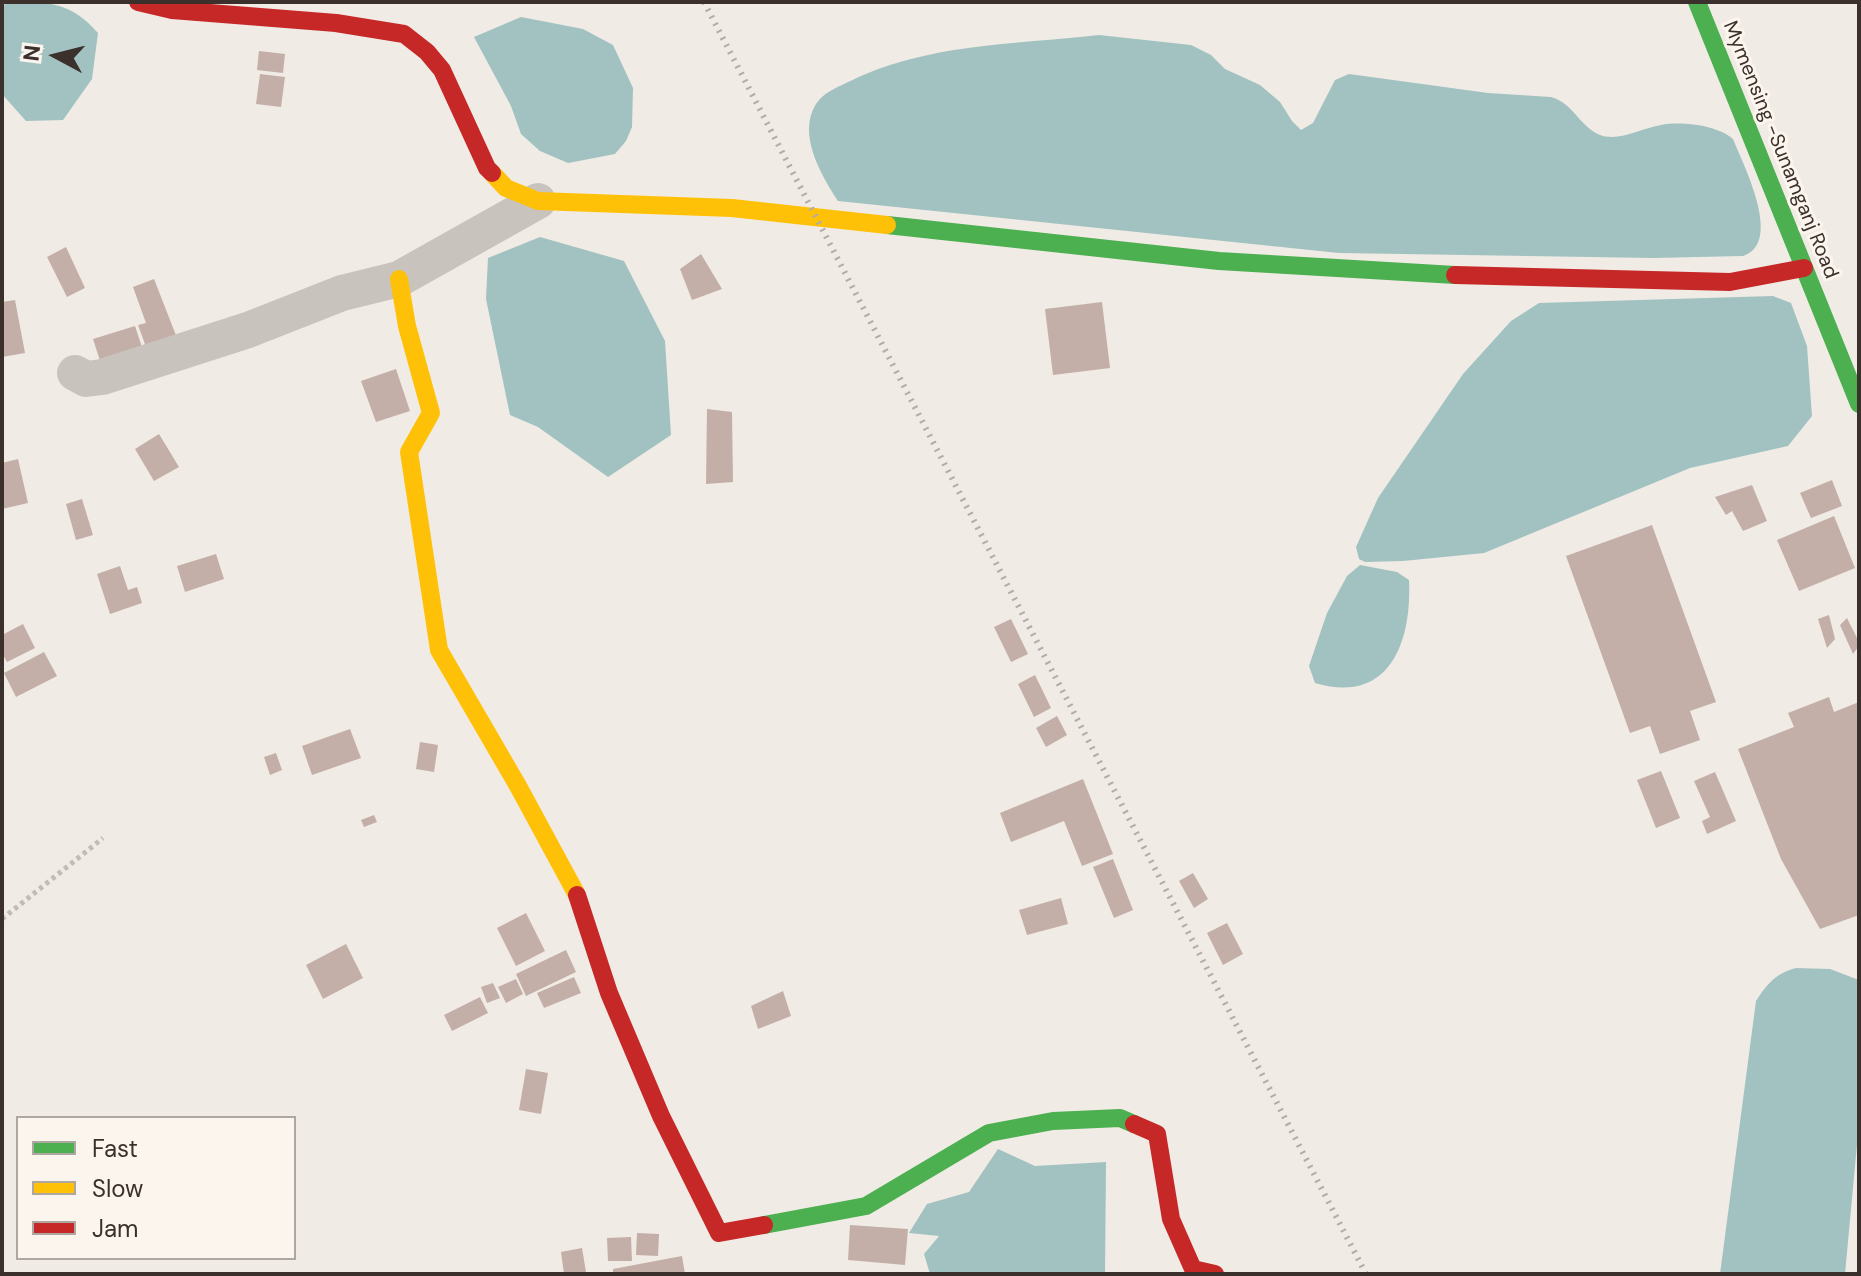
<!DOCTYPE html>
<html>
<head>
<meta charset="utf-8">
<style>
  body { margin:0 }
  #map { position:relative; width:1861px; height:1276px; overflow:hidden; background:#f0ebe5; font-family:"DM Sans",sans-serif }
  canvas { display:block }
  .frame { position:absolute; inset:0; border:4px solid #3b302b; pointer-events:none }
  .legend { position:absolute; left:16px; top:1116px; width:280px; height:144px; box-sizing:border-box; background:#fbf5ee; border:2px solid #aea6a0; margin:0; padding:10px 14px; list-style:none; font-size:24px; color:#3b302b }
  .legend li { display:flex; align-items:center; gap:16px; height:40px }
  .legend b { width:40px; border:2px solid #aea6a0 }
  .north { position:absolute; left:16px; top:16px; width:80px; height:80px; -webkit-text-stroke:6px #fbf5ee; paint-order:stroke; rotate:277deg; font-size:22px; font-weight:700; line-height:32px; text-align:center; color:#3b302b }
  .north::after { content:''; display:block; margin:auto; width:28px; height:36px; background:#3b302b; clip-path:polygon(50% 0,100% 100%,50% 72%,0 100%) }
</style>
</head>
<body>
<div id="map">
<canvas width="1861" height="1276"></canvas>
<div class="frame"></div>
<ul class="legend">
<li><b style="height:10px;background:#4caf50"></b>Fast</li>
<li><b style="height:10px;background:#ffc107"></b>Slow</li>
<li><b style="height:10px;background:#c62828"></b>Jam</li>
</ul>
<div class="north">N</div>
</div>
<script>
const g = document.querySelector('canvas').getContext('2d');
g.lineJoin = 'round';
function fillPath(path, color) { g.fillStyle = color; g.fill(path, 'evenodd'); }
function trace(path, color, width, dash) { g.strokeStyle = color; g.lineWidth = width; g.lineCap = dash ? 'butt' : 'round'; g.setLineDash(dash || []); g.stroke(path); }
function label(font, color, halo, rows, align = 'center') {
  g.font = font + ' "DM Sans",sans-serif'; g.lineWidth = 6; g.setLineDash([]); g.textBaseline = 'middle'; g.strokeStyle = halo; g.fillStyle = color; for (const [text, x, y, turn = 0] of rows) {
    g.save(); g.translate(x, y); g.rotate((+turn || 0) * Math.PI / 180); g.textAlign = isNaN(turn) ? turn : align; if (halo) g.strokeText(text, 0, 0); g.fillText(text, 0, 0); g.restore();
  }
}
fillPath(new Path2D(`
  M 9,2 C 48,2 70,1 98,33 L 92,79 L 63,120 L 26,121 L 2,94 L 2,6 Z
  M 521,17 L 583,29 L 613,45 L 633,88 L 632,127 L 626,141 L 615,154 L 568,163 L 540,151 L 521,134 L 511,106 L 474,37 Z
  M 1099,35 L 1191,45 L 1211,55 L 1225,69 L 1260,85 L 1280,102 L 1292,121 L 1301,130 L 1313,123 L 1335,80 L 1349,74 L 1488,93 L 1551,97 C 1573,103 1580,127 1600,135 C 1619,142 1642,128 1661,125 C 1681,121 1717,125 1733,139 C 1743,164 1784,243 1743,256 L 1653,258 L 1339,253 L 838,201 C 821,175 797,134 816,104 C 823,93 836,88 846,83 C 926,43 1012,45 1099,35 Z
  M 540,237 L 624,261 L 665,341 L 671,435 L 608,477 L 538,427 L 510,415 L 486,299 L 488,258 Z
  M 1773,296 L 1791,303 L 1807,346 L 1812,416 L 1788,446 L 1690,468 L 1484,553 L 1403,561 L 1365,562 L 1359,559 L 1356,547 L 1378,498 L 1463,374 L 1511,321 L 1539,303 Z
  M 1360,565 L 1397,572 L 1409,580 C 1412,643 1389,705 1315,683 L 1309,666 L 1327,613 L 1347,576 Z
  M 1796,968 L 1830,969 L 1859,980 L 1859,1123 L 1845,1274 L 1720,1274 L 1756,1001 C 1767,984 1776,973 1796,968 Z
  M 998,1149 L 1035,1166 L 1106,1162 L 1105,1273 L 930,1274 L 924,1254 L 939,1236 L 909,1233 L 927,1204 L 969,1192 Z`), '#a1c2c1');
fillPath(new Path2D(`
  M 259,51 L 285,54 L 283,73 L 257,70 Z
  M 260,74 L 285,77 L 281,107 L 256,104 Z
  M 66,247 L 85,288 L 67,297 L 47,257 Z
  M 701,254 L 722,289 L 692,300 L 680,269 Z
  M 154,279 L 179,343 L 149,355 L 138,325 L 146,323 L 133,287 Z
  M 15,300 L 25,353 L 2,357 L 2,302 Z
  M 1102,302 L 1110,368 L 1053,375 L 1045,309 Z
  M 135,326 L 145,356 L 103,370 L 93,339 Z
  M 396,369 L 410,411 L 376,422 L 361,381 Z
  M 707,409 L 732,412 L 733,482 L 706,484 Z
  M 159,434 L 179,467 L 154,481 L 135,449 Z
  M 18,459 L 28,503 L 2,509 L 2,463 Z
  M 1832,480 L 1842,506 L 1811,518 L 1800,493 Z
  M 1752,485 L 1767,521 L 1743,531 L 1732,511 L 1726,515 L 1715,497 Z
  M 82,499 L 93,535 L 76,540 L 66,504 Z
  M 1834,516 L 1855,568 L 1799,591 L 1777,540 Z
  M 1652,525 L 1716,702 L 1690,711 L 1700,740 L 1660,754 L 1650,726 L 1630,733 L 1566,556 Z
  M 216,554 L 224,579 L 185,592 L 177,566 Z
  M 120,566 L 128,590 L 137,587 L 142,603 L 110,614 L 97,574 Z
  M 1829,615 L 1835,639 L 1827,648 L 1818,619 Z
  M 1847,618 L 1859,642 L 1859,646 L 1853,654 L 1840,625 Z
  M 1011,619 L 1028,654 L 1011,662 L 994,627 Z
  M 23,624 L 35,648 L 7,662 L 2,653 L 2,635 Z
  M 44,652 L 57,676 L 16,697 L 4,673 Z
  M 1035,675 L 1051,708 L 1034,717 L 1018,684 Z
  M 1829,697 L 1834,712 L 1859,702 L 1859,915 L 1820,929 L 1781,859 L 1738,749 L 1794,727 L 1788,713 Z
  M 1057,716 L 1067,735 L 1046,747 L 1036,728 Z
  M 350,729 L 361,758 L 312,775 L 302,746 Z
  M 420,742 L 438,745 L 434,772 L 416,769 Z
  M 276,753 L 282,770 L 270,775 L 264,757 Z
  M 1661,771 L 1680,818 L 1656,828 L 1637,780 Z
  M 1715,772 L 1736,821 L 1707,834 L 1702,821 L 1710,817 L 1694,781 Z
  M 1083,779 L 1113,854 L 1082,866 L 1064,821 L 1011,842 L 1000,813 Z
  M 374,815 L 377,822 L 364,827 L 361,820 Z
  M 1113,859 L 1133,910 L 1114,918 L 1093,867 Z
  M 1193,873 L 1208,899 L 1194,908 L 1179,881 Z
  M 1061,898 L 1068,924 L 1027,935 L 1019,910 Z
  M 526,913 L 545,951 L 516,966 L 497,928 Z
  M 1227,923 L 1243,954 L 1223,965 L 1207,933 Z
  M 346,944 L 363,978 L 323,999 L 306,965 Z
  M 566,950 L 576,972 L 526,996 L 516,974 Z
  M 574,977 L 581,993 L 544,1008 L 537,993 Z
  M 516,979 L 523,994 L 506,1003 L 498,987 Z
  M 493,983 L 500,998 L 487,1003 L 481,987 Z
  M 783,991 L 791,1016 L 758,1029 L 751,1006 Z
  M 480,997 L 488,1013 L 452,1031 L 444,1015 Z
  M 526,1069 L 548,1073 L 541,1114 L 519,1110 Z
  M 850,1225 L 908,1229 L 905,1265 L 848,1260 Z
  M 637,1233 L 659,1234 L 658,1256 L 636,1255 Z
  M 631,1237 L 632,1261 L 608,1261 L 607,1238 Z
  M 582,1248 L 586,1272 L 564,1274 L 561,1252 Z
  M 682,1256 L 685,1274 L 613,1274 L 613,1269 Z`), '#c3afa7');
trace(new Path2D(`
  M 2,919 L 103,838`), '#c2bbb6', 5, [4, 4]);
trace(new Path2D(`
  M 75,373 L 86,379 L 102,377 L 248,330 L 342,293 L 399,279 L 538,201`), '#c9c3be', 36);
trace(new Path2D(`
  M 1697,2 L 1859,404
  M 887,225 L 1219,261 L 1455,275
  M 764,1225 L 866,1206 L 989,1133 L 1053,1121 L 1120,1118 L 1134,1124`), '#4caf50', 18);
trace(new Path2D(`
  M 492,173 L 506,188 L 538,201 L 732,208 L 887,225
  M 399,279 L 407,326 L 431,413 L 409,452 L 439,650 L 518,786 L 577,895`), '#ffc107', 18);
trace(new Path2D(`
  M 138,2 L 172,10 L 336,23 L 404,34 L 427,52 L 442,70 L 487,168 L 492,173
  M 1455,275 L 1730,282 L 1804,268
  M 577,895 L 609,993 L 661,1116 L 719,1233 L 764,1225
  M 1134,1124 L 1157,1134 L 1171,1219 L 1193,1269 L 1215,1274`), '#c62828', 18);
trace(new Path2D(`
  M 704,2 L 1366,1274`), '#b1aca8', 6, [2, 6]);
label('20px', '#3b302b', '#fbf5ee', [
  ["Mymensing -Sunamganj Road",1780,150,68]
]);
</script>
</body>
</html>
